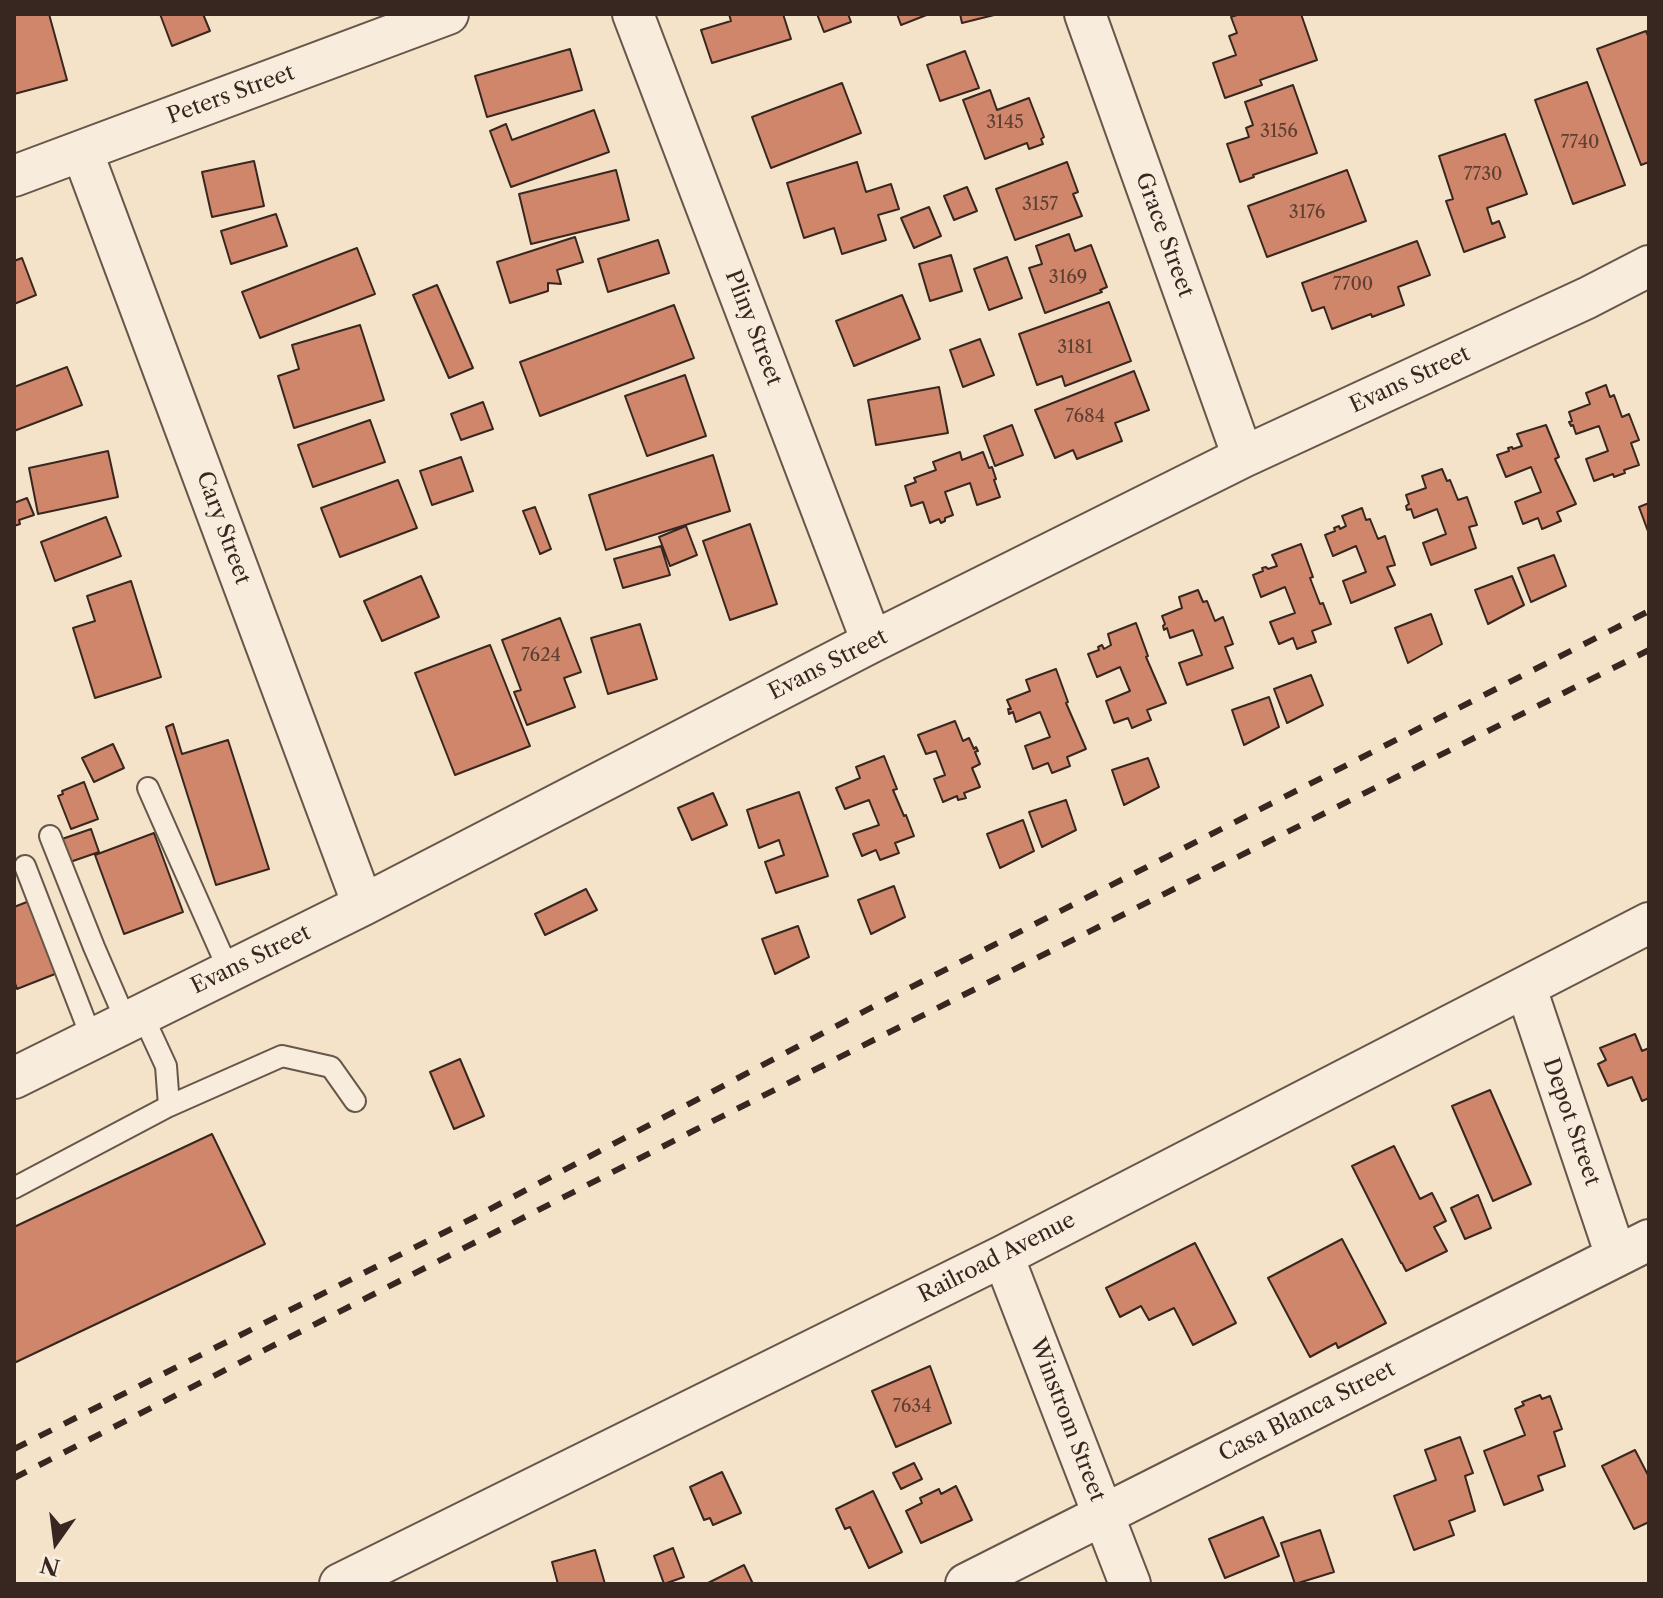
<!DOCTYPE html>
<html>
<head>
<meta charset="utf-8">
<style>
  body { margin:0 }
  #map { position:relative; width:1663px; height:1598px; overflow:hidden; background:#f5e3c9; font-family:"Libre Caslon Text",serif }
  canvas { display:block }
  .frame { position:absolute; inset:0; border:16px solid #382720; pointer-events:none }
  .north { position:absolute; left:16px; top:1502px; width:80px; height:80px; -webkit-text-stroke:6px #f8eddc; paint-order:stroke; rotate:194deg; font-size:22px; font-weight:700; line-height:32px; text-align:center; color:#382720 }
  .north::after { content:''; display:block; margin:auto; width:28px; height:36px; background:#382720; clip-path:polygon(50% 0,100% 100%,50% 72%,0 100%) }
</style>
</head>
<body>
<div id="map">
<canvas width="1663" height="1598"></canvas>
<div class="frame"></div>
<div class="north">N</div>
</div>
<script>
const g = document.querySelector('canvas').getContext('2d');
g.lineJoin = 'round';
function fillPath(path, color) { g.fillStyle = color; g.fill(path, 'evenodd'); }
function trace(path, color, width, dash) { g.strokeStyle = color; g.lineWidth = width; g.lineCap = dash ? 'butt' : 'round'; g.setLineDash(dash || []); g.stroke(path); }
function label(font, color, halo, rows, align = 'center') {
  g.font = font + ' "Libre Caslon Text",serif'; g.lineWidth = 6; g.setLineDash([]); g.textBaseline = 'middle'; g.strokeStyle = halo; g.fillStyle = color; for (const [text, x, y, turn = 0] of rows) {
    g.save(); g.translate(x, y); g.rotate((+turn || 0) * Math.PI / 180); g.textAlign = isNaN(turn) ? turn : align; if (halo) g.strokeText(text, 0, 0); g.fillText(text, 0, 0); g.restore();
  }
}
const building = new Path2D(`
  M 14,14 L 49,14 L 67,80 L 14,94 Z
  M 160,14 L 203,14 L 210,31 L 172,46 Z
  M 729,14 L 783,14 L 791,39 L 712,63 L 701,30 L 731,21 Z
  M 817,14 L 848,14 L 851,22 L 824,32 Z
  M 897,14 L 929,14 L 901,25 Z
  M 960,14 L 998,14 L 962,23 Z
  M 1240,14 L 1301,14 L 1317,60 L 1260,80 L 1262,85 L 1225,98 L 1213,63 L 1236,55 L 1229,36 L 1237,33 L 1231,17 Z
  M 1646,31 L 1649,38 L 1649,162 L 1641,165 L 1597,49 Z
  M 570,49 L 582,90 L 487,117 L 475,76 Z
  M 965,51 L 979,88 L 940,101 L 927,65 Z
  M 1587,82 L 1625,185 L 1573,204 L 1535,100 Z
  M 842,83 L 861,133 L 771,168 L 752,117 Z
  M 1293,85 L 1317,153 L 1253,175 L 1254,177 L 1240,182 L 1227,144 L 1249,137 L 1246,128 L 1253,125 L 1245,102 Z
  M 990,90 L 997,110 L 1029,98 L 1044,137 L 1041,139 L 1043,144 L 1029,149 L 1027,143 L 985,159 L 963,100 Z
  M 594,110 L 609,152 L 511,187 L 490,131 L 506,124 L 512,140 Z
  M 1505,134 L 1527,194 L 1487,208 L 1492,224 L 1499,221 L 1505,237 L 1464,252 L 1446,201 L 1453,199 L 1439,156 Z
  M 254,161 L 264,206 L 212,217 L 202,172 Z
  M 857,162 L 866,192 L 891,184 L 899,209 L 878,215 L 886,240 L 842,254 L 834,228 L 804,238 L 787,183 Z
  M 1067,162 L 1078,192 L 1073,194 L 1082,216 L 1015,240 L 996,189 Z
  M 616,170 L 629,220 L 531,244 L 519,194 Z
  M 1347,170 L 1366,221 L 1267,257 L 1248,206 Z
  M 967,187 L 977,211 L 954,220 L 944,196 Z
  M 929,207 L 941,236 L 914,248 L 901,218 Z
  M 276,214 L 287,246 L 231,264 L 221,231 Z
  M 1069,234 L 1075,251 L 1091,245 L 1107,287 L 1100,290 L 1102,292 L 1045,313 L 1029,268 L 1042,264 L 1036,246 Z
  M 575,237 L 583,262 L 557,270 L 561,284 L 548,283 L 548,291 L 510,303 L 497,262 Z
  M 658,240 L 669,273 L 608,292 L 598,259 Z
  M 1417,241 L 1430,275 L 1398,287 L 1404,305 L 1372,317 L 1371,314 L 1332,329 L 1324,307 L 1312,311 L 1302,283 Z
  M 357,248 L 375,294 L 260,338 L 242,292 Z
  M 951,255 L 962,291 L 930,301 L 919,264 Z
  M 1007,257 L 1022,298 L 989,310 L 974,269 Z
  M 22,258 L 36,295 L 14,304 L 14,261 Z
  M 437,285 L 473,368 L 449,378 L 413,295 Z
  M 902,295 L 920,339 L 854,366 L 836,321 Z
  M 1109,302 L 1131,361 L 1065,386 L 1062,376 L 1037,385 L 1019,334 Z
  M 674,305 L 694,358 L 540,416 L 520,362 Z
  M 360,325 L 384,400 L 294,428 L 278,376 L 299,369 L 292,345 Z
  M 980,339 L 994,375 L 963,387 L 950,350 Z
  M 67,367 L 82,405 L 14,431 L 14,387 Z
  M 1134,371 L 1149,410 L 1115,423 L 1122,441 L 1077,459 L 1073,450 L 1055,458 L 1035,410 Z
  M 685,375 L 706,436 L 647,456 L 625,396 Z
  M 1606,385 L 1610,397 L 1614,395 L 1622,417 L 1629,414 L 1639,440 L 1631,443 L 1639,465 L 1624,470 L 1625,473 L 1614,477 L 1613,474 L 1594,481 L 1586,459 L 1608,451 L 1599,426 L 1576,434 L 1573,425 L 1571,426 L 1569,422 L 1572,421 L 1569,412 L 1590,404 L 1586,393 Z
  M 939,387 L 948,433 L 876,445 L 868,400 Z
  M 483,402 L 493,429 L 461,440 L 451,414 Z
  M 370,420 L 385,462 L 313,487 L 298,445 Z
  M 1012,425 L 1023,455 L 995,466 L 984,436 Z
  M 1546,425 L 1559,457 L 1555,459 L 1576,504 L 1557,512 L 1561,521 L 1542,529 L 1538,518 L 1523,524 L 1515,502 L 1541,492 L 1531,467 L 1506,477 L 1497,455 L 1509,451 L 1508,448 L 1512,447 L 1513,449 L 1522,446 L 1517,434 Z
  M 108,451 L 118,497 L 38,514 L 29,468 Z
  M 960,452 L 962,460 L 983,452 L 989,468 L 992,467 L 996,479 L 994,480 L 1000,497 L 977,505 L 970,483 L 945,492 L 953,515 L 945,518 L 945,521 L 941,523 L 939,519 L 930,523 L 923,502 L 911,506 L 905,486 L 916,482 L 914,478 L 936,470 L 933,462 Z
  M 713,455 L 730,511 L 606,550 L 589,495 Z
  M 461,457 L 473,491 L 432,505 L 420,471 Z
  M 1442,469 L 1447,481 L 1450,480 L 1458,500 L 1467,497 L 1477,525 L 1469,527 L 1476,548 L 1431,565 L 1423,543 L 1446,534 L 1437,509 L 1414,518 L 1411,509 L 1407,510 L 1406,506 L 1409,504 L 1406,495 L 1426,488 L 1422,476 Z
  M 398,480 L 417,528 L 340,557 L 321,508 Z
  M 27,498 L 34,515 L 19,520 L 20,524 L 14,526 L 14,503 Z
  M 1649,503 L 1649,534 L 1639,507 Z
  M 535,507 L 551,549 L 540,554 L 523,511 Z
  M 1362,508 L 1366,520 L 1370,519 L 1378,539 L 1385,536 L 1395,565 L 1387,567 L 1395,585 L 1351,603 L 1343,581 L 1366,572 L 1356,546 L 1333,556 L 1325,535 L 1335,531 L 1334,528 L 1339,526 L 1340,529 L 1346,526 L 1342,516 Z
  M 106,517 L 121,556 L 55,581 L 41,542 Z
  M 750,524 L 777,604 L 730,620 L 703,541 Z
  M 686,526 L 697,555 L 670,566 L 659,537 Z
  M 1301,544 L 1313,577 L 1310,578 L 1320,604 L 1323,603 L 1331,624 L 1312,631 L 1316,642 L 1297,649 L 1293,638 L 1279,644 L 1270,622 L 1295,613 L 1285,587 L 1261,597 L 1253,575 L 1263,571 L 1262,568 L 1266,567 L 1268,569 L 1277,566 L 1272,555 Z
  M 661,546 L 670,575 L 623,588 L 614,559 Z
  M 1554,555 L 1566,586 L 1531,602 L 1518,568 Z
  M 421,576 L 439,617 L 382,641 L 364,601 Z
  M 1512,576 L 1524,605 L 1488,624 L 1475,590 Z
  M 131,581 L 161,677 L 95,698 L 73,628 L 95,621 L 87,596 Z
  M 1198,590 L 1203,602 L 1207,601 L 1215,621 L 1223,617 L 1233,644 L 1225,647 L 1233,668 L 1187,685 L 1179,663 L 1202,655 L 1193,630 L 1170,638 L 1167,628 L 1164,630 L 1163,626 L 1165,624 L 1162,616 L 1182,608 L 1179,597 Z
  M 1431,614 L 1442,644 L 1408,663 L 1395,628 Z
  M 560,618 L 581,672 L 564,678 L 575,707 L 527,725 L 514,692 L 521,690 L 502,640 Z
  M 1136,623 L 1148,656 L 1146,657 L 1166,703 L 1147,710 L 1151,720 L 1132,728 L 1128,718 L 1114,723 L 1106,701 L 1130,691 L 1120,667 L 1097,677 L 1088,654 L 1099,650 L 1098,647 L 1102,645 L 1104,649 L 1111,645 L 1108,634 Z
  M 640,624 L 657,679 L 608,694 L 591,638 Z
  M 490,645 L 530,746 L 455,775 L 415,673 Z
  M 1056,669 L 1068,702 L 1066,703 L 1086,749 L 1067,757 L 1070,766 L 1052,773 L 1048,763 L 1033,769 L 1025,746 L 1050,737 L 1040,712 L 1016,722 L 1013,712 L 1009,714 L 1008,709 L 1011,709 L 1007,700 L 1030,691 L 1026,680 Z
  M 1311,675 L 1323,705 L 1287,723 L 1274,689 Z
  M 1269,697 L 1279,727 L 1244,745 L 1232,710 Z
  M 955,721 L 963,741 L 969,738 L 974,749 L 976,747 L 978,751 L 975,752 L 980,764 L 972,768 L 980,787 L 964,793 L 966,798 L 958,800 L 957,796 L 943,802 L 934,779 L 945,775 L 936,751 L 926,754 L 918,735 Z
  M 173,724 L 182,754 L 228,740 L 269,869 L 216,885 L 166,727 Z
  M 113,744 L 124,768 L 94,782 L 82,758 Z
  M 884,756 L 897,789 L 893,790 L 904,816 L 906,815 L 914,836 L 895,843 L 899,853 L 880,860 L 876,850 L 862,856 L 853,834 L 879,825 L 869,800 L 845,809 L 836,788 L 860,778 L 856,767 Z
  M 1148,758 L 1159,787 L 1124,805 L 1112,770 Z
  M 84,782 L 98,819 L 71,829 L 58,796 L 63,794 L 62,791 Z
  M 799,792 L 828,876 L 776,893 L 765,862 L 784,855 L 779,840 L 759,848 L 747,810 Z
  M 713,793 L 727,825 L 692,840 L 678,808 Z
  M 1066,800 L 1076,830 L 1042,847 L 1029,812 Z
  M 1023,820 L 1034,851 L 1000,868 L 987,834 Z
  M 91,829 L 99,852 L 70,862 L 62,839 Z
  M 154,833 L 183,912 L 124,934 L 95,855 Z
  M 894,886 L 905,917 L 871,934 L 858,900 Z
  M 586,889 L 597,910 L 545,935 L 535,914 Z
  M 32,900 L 60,972 L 17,989 L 14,980 L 14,907 Z
  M 798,926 L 809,957 L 775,974 L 762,939 Z
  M 1635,1034 L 1642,1051 L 1649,1048 L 1649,1098 L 1642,1101 L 1632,1077 L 1608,1086 L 1598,1064 L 1606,1060 L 1600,1048 Z
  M 460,1059 L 484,1116 L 454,1129 L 430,1072 Z
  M 1490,1090 L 1531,1184 L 1493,1201 L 1452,1106 Z
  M 212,1134 L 265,1244 L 14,1363 L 14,1227 Z
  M 1394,1146 L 1420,1199 L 1432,1193 L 1446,1221 L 1434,1227 L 1447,1251 L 1406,1271 L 1402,1263 L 1401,1263 L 1352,1166 Z
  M 1478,1195 L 1491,1228 L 1465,1239 L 1451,1208 Z
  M 1342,1239 L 1386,1323 L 1338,1348 L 1336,1343 L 1310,1357 L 1268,1278 Z
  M 1195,1243 L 1236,1323 L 1193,1345 L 1174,1308 L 1149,1320 L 1141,1306 L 1120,1317 L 1106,1288 Z
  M 930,1366 L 951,1423 L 896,1447 L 872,1391 Z
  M 1540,1395 L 1542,1399 L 1550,1396 L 1562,1429 L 1554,1432 L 1565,1466 L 1538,1476 L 1543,1490 L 1504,1505 L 1484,1451 L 1525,1435 L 1515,1409 L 1524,1405 L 1522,1402 Z
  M 1460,1437 L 1473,1473 L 1465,1476 L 1475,1511 L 1449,1521 L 1454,1535 L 1414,1550 L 1394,1496 L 1436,1480 L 1425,1450 Z
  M 1635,1450 L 1649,1477 L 1649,1522 L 1634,1529 L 1602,1466 Z
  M 914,1463 L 922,1479 L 901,1489 L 893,1473 Z
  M 722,1472 L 741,1513 L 713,1525 L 710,1518 L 704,1520 L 690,1487 Z
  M 956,1486 L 972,1520 L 921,1543 L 906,1511 L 922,1503 L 920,1498 L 939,1489 L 941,1494 Z
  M 873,1491 L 902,1552 L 869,1568 L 850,1527 L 845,1529 L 836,1509 Z
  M 1263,1517 L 1279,1556 L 1225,1578 L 1209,1539 Z
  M 1320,1530 L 1334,1572 L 1295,1584 L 1281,1543 Z
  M 673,1548 L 684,1577 L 664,1584 L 654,1556 Z
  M 595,1550 L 605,1584 L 558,1584 L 552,1562 Z
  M 744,1565 L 753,1584 L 709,1584 L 708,1583 Z`);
fillPath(building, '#cf866a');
trace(building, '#382720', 2);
const service = new Path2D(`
  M 148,788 L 229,971
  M 50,836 L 94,947 L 126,1021
  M 25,866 L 92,1039
  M 169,1106 L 282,1056 L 331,1067 L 355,1101
  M 14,1188 L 169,1106 L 166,1066 L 142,1014`);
const minor = new Path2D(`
  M 633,14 L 872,642
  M 1085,14 L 1243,457
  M 82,151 L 363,905
  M 14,176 L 448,14
  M 1526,988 L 1616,1256
  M 14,1078 L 363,905 L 872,642 L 1243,457 L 1587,298 L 1649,266
  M 1003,1256 L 1130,1584
  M 340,1584 L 1003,1256 L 1649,923
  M 966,1584 L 1649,1240`);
trace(service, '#67564a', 24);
trace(minor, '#67564a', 44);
trace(service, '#f8eddc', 20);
trace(minor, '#f8eddc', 40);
trace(new Path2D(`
  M 14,1449 L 475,1217 L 880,1003 L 1649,611
  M 14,1478 L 693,1131 L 1649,650`), '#382720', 6, [14, 14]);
label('18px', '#5e3f32', null, [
  ["3145",1005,123],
  ["3156",1279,132],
  ["7740",1580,143],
  ["7730",1483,175],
  ["3157",1040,205],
  ["3176",1307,213],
  ["3169",1068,278],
  ["7700",1353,285],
  ["3181",1075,348],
  ["7684",1085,417],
  ["7624",541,656],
  ["7634",912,1407]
]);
label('22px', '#382720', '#f8eddc', [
  ["Peters Street",231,95,-20],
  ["Grace Street",1164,235,70],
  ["Pliny Street",753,328,69],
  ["Evans Street",1410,380,-25],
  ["Cary Street",223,528,70],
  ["Evans Street",828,665,-27],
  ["Evans Street",251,960,-26],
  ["Depot Street",1571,1122,71],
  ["Railroad Avenue",997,1258,-27],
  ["Casa Blanca Street",1307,1412,-27],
  ["Winstrom Street",1067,1420,69]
]);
</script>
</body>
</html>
